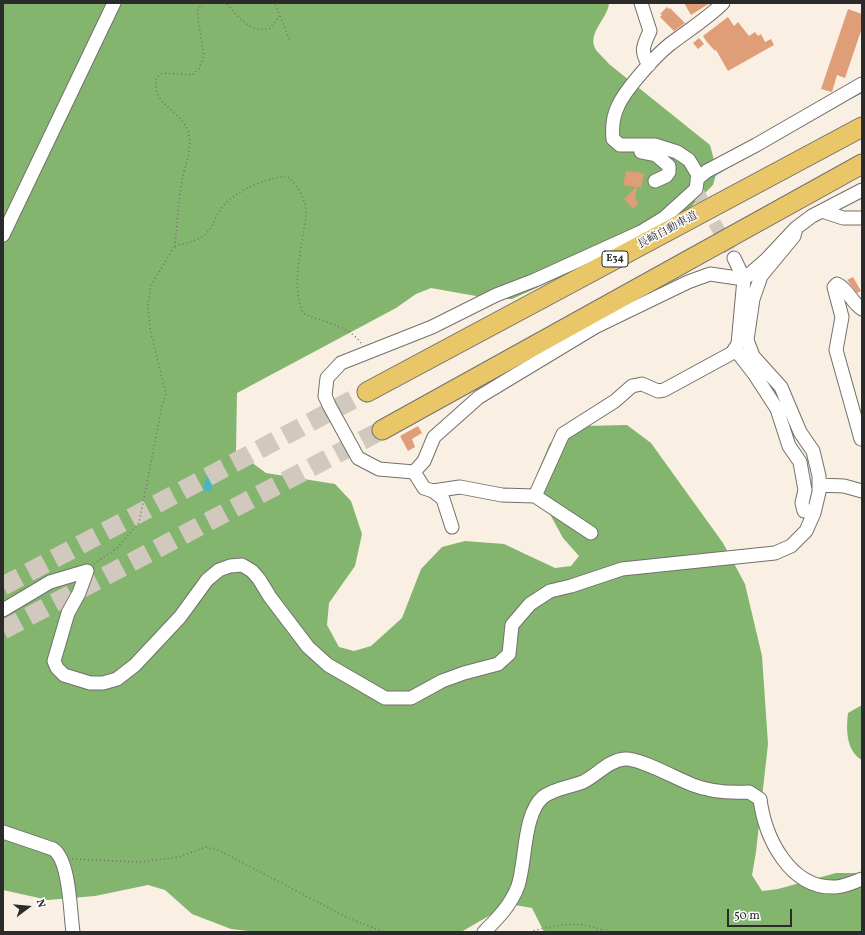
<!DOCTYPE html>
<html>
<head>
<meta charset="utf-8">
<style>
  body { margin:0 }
  #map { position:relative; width:865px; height:935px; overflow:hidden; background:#faefe3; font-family:Vollkorn,serif }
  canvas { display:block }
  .frame { position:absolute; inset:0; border:4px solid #2b2b2b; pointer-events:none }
  .north { position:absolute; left:8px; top:887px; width:40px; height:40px; -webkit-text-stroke:3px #fff; paint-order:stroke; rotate:74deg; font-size:11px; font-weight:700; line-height:16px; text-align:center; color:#2b2b2b }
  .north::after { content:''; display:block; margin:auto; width:14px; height:18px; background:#2b2b2b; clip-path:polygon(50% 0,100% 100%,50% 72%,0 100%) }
  .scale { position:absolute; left:727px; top:909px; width:65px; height:18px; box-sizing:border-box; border:2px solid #2b2b2b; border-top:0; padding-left:5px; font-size:12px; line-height:14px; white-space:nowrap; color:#2b2b2b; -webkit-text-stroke:3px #fff; paint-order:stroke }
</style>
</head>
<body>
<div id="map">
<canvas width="865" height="935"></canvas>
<div class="frame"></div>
<div class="north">N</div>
<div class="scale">50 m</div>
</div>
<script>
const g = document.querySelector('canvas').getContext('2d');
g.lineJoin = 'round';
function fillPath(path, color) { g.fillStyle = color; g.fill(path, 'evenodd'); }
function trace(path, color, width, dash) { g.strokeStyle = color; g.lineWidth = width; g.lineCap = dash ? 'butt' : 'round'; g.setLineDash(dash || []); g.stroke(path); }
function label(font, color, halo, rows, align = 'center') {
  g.font = font + ' Vollkorn,"Noto Serif JP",serif'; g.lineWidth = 3; g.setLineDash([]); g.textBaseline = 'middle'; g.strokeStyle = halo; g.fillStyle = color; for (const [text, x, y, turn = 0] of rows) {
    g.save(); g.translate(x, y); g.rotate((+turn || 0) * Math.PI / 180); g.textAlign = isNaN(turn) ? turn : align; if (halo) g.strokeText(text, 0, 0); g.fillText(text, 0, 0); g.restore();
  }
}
fillPath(new Path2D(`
  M 3,3 L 609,3 C 608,19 586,33 596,50 C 600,55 605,59 609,64 L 710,145 L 717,171 L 713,185 L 687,211 L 605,257 L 512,299 L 493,299 L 431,288 L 416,294 L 396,308 L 237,393 L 236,451 L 266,473 L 335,484 L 351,501 L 362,534 L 355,566 L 329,603 L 327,625 L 339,647 L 354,651 L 371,646 L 402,618 L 421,569 L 442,547 L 465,541 L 504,544 L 555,568 L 571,566 L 579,556 L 563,538 L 546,507 L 537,474 L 550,443 L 584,426 L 627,425 L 651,443 L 723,543 L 745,584 L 762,656 L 768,744 L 756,852 L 752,875 L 762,891 L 778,889 L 836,873 L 862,873 L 862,932 L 544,932 L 532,908 L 515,905 L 494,913 L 461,932 L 257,932 L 231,929 L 192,914 L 165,890 L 148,885 L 95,896 L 48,900 L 3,890 Z
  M 862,705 L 862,760 C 846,751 846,729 848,713 Z`), '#83b56e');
fillPath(new Path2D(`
  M 210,465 L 217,467 L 211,492 L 203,490 Z`), '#48b6c3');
trace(new Path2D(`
  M 852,97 L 862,92
  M 706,180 L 726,168`), '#48b6c3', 2.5);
fillPath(new Path2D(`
  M 684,3 L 710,3 L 691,15 Z
  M 667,7 L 669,9 L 670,8 L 685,23 L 674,31 L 660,17 L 662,15 L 660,14 Z
  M 848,9 L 862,14 L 862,28 L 845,78 L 837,75 L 832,92 L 821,89 Z
  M 728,17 L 734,26 L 738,22 L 749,36 L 755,32 L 758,36 L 761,34 L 765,42 L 771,39 L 774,45 L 728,71 L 716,50 L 715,51 L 707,42 L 703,36 Z
  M 699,38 L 704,44 L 698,49 L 693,43 Z
  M 626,171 L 644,173 L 641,188 L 637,187 L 635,199 L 639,203 L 633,209 L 624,199 L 636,187 L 623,185 Z
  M 853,277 L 861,291 L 857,293 L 847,280 Z
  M 418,426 L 422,433 L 412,439 L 415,447 L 408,451 L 400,436 Z`), '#df9e77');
trace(new Path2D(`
  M 696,189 L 734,258`), '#d1c8be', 13, [13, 6]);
trace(new Path2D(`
  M 3,586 L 367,392
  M 3,630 L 382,430`), '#d1c8be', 19, [19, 10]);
const minor = new Path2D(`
  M 641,3 L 650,31 C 643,46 640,51 649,65
  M 641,152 L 656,155 L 669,166 L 669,172 L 666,176 L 655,181
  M 697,179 L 707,171 L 756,145 L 862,84
  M 822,211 L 843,218 L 862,218
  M 796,228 L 812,216 L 862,190
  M 3,235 L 114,3
  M 735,349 L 755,375 L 777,409 L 789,446 L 800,462 L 805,490 L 802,503 L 804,511
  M 861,439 L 836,350 L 842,317 L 834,287 L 837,284 C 848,289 852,303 862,309
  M 414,472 L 424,488 L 433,491 L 460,487 L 502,495 L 535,496
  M 819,485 L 844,486 L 862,491
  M 433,491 L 443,499 L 452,527
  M 591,533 L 535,496 L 563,434 L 615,401 L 632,386 L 642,384 L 658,391 L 664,390 L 732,353 L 738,344 L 744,279 L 710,274 L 688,282 L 595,327 L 479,397 L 434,437 L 424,461 L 414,472 L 379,469 L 358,458 L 329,405 L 325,396 L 327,378 L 341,363 L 432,327 L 496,295 L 535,280 L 641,232 L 664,218 L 696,189 L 698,175 L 689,160 L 677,152 L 655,145 L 620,145 L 613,139 C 612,129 613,116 618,106 C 625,90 655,56 669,45 C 687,31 707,19 723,3
  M 3,610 L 50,582 L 87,571 L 79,593 L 68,613 L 54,661 L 57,668 L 64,675 L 90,683 L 103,683 L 117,679 L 135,665 L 180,617 L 207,580 L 219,570 L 230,566 L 242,565 L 252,571 L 259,579 L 270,597 L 308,647 L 328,665 L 385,698 L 411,698 L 442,681 L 464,673 L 498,664 L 509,654 L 512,625 L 530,604 L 550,591 L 571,586 L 622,569 L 775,553 L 791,546 L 806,531 L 814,513 L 819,492 L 819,476 L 813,451 L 800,432 L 781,387 L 753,356 L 747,340 L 753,299 L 761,276 L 794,236 L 796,228 L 766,260 L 744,279 L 734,258
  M 3,832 L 53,849 C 70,860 70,912 73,932
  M 484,932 C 498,918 511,905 518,886 C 526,862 523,814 543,797 C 555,788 570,787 583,782 C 597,775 609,760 625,759 C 640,758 677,779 693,785 C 711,792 731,793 749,792 L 760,799 C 765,838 790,889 835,887 C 844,887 854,882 862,879`);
const highway = new Path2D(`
  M 367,392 L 862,127
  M 382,430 L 862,164`);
trace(minor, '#73706b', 15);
trace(highway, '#73706b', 21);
trace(new Path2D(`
  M 202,3 L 197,12 L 204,55 L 199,69 L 192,75 L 163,73 L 157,77 C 148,105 186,111 189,136 C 192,150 184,168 182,181 C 178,203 177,225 175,246 C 186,243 198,241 206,234 C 214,226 216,213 224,205 C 239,189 265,179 287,176 C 297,185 305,197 306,211 C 307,218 304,226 303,233 C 300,257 292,289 303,313 C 322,323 347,324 361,343
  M 223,3 L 227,4 C 240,18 248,32 269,29 L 280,16 L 274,3
  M 280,16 L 290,41
  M 94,564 L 117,548 L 139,523 L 162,406 L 166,394 L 150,329 L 148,304 L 151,285 L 175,246
  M 72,859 L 140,862 L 179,857 L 206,847 L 220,851 L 348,918 L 384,932
  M 530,932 C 554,924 583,920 606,932`), '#73706b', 1.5, [1, 3]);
trace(minor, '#fff', 13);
trace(highway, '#e9c769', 19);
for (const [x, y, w] of [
  [615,259,26]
]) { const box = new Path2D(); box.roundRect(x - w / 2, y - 8, w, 16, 3); g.fillStyle = '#fff'; g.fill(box); trace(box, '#2b2b2b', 1); }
label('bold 10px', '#2b2b2b', null, [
  ["E34",615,259]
]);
label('11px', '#2b2b2b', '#fff', [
  ["長崎自動車道",668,231,-28]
]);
</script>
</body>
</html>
